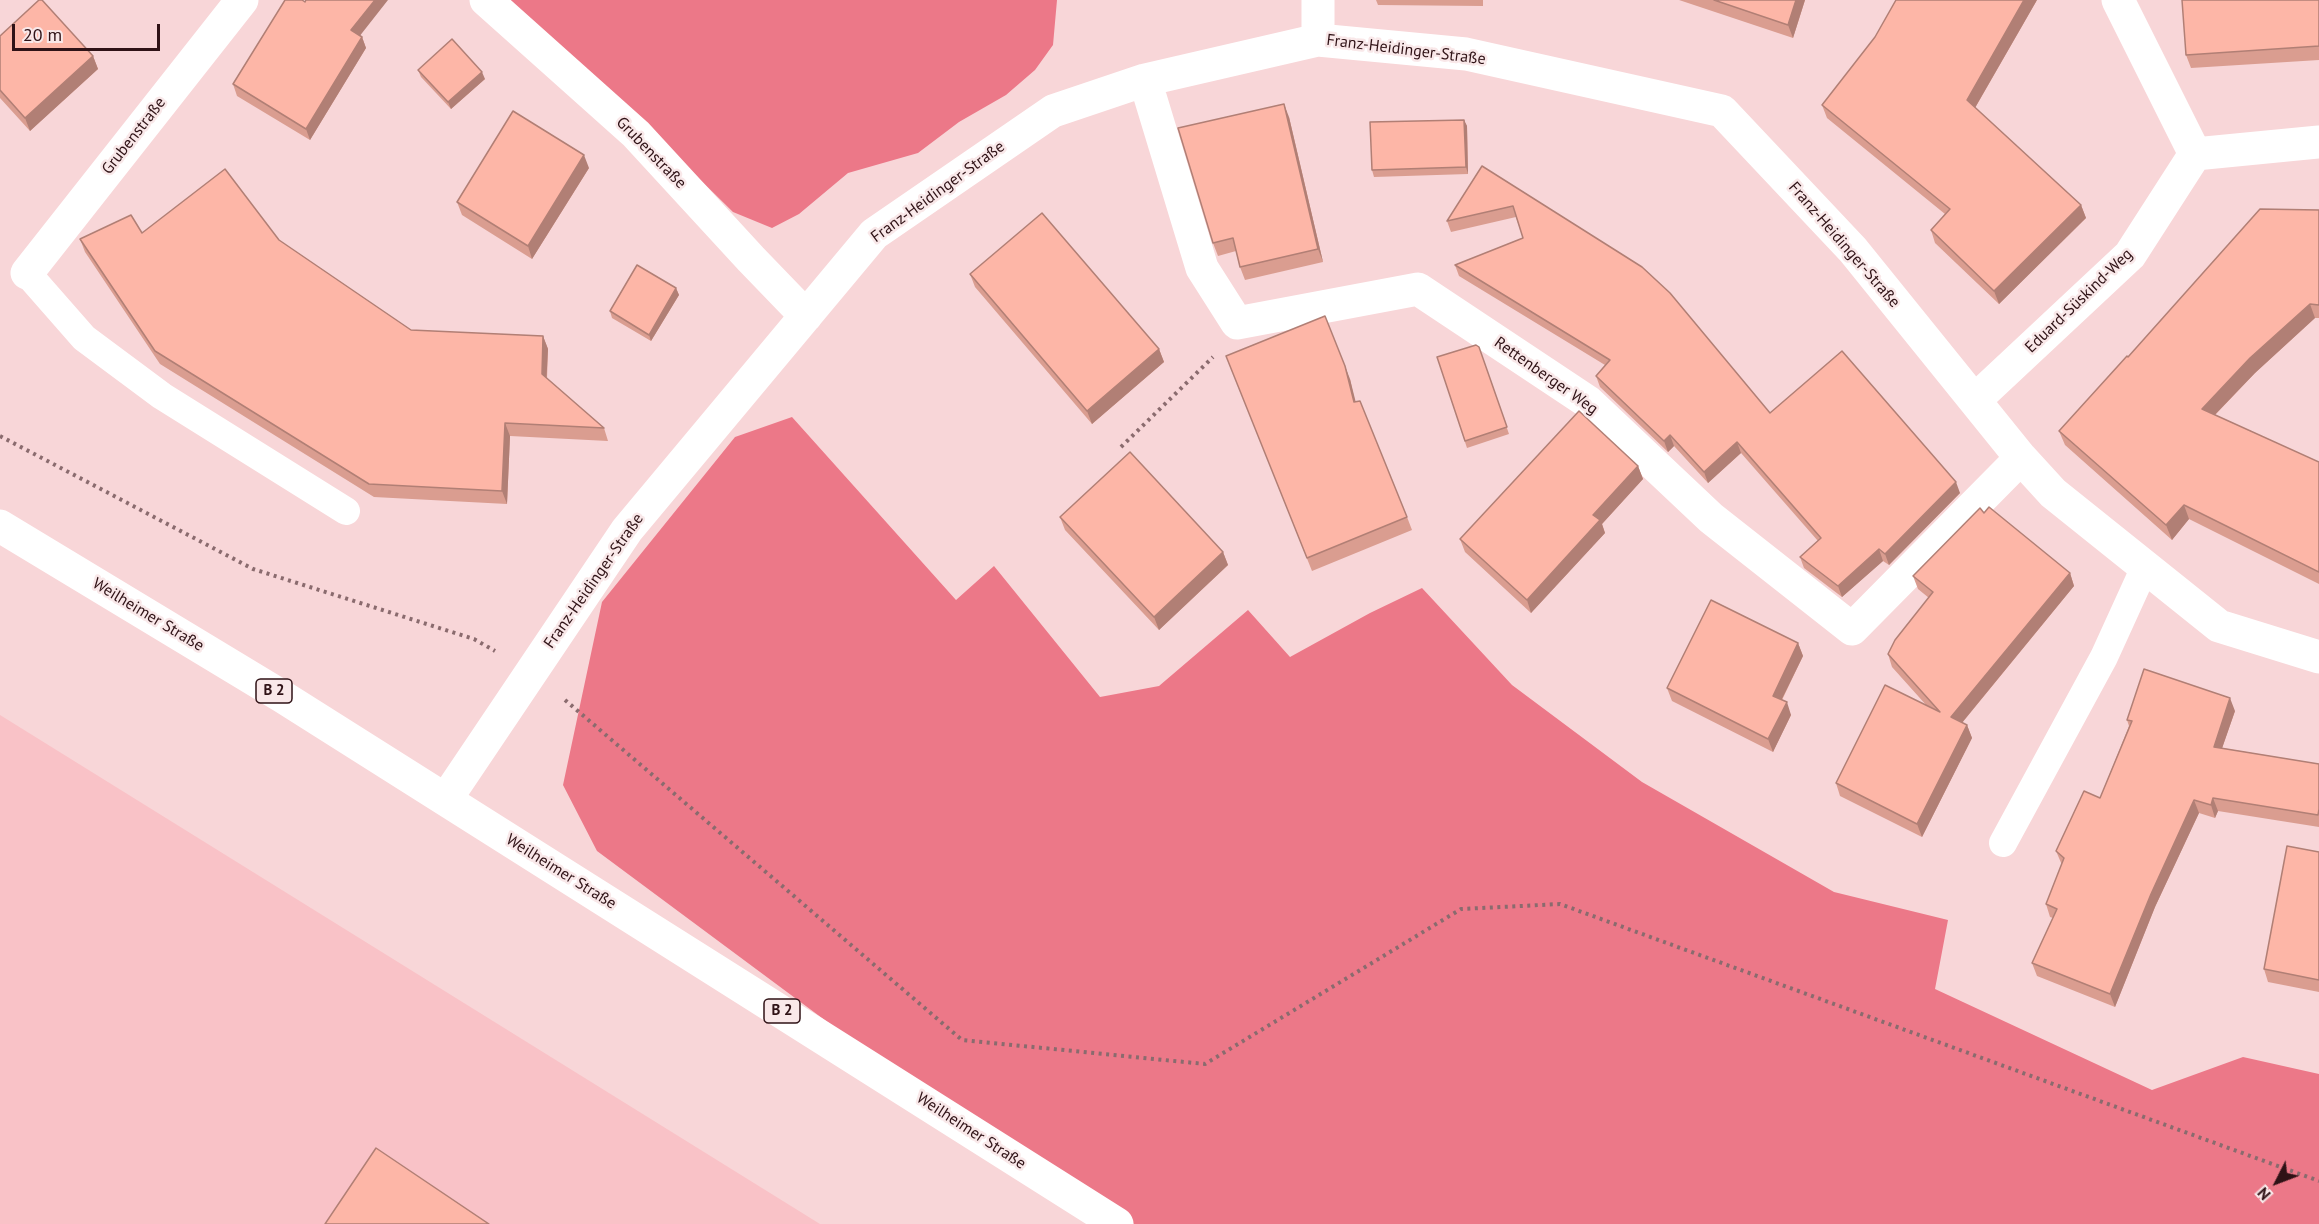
<!DOCTYPE html>
<html>
<head>
<meta charset="utf-8">
<style>
  body { margin:0 }
  #map { position:relative; width:2319px; height:1224px; overflow:hidden; background:#f8d6d8; font-family:"PT Sans",sans-serif }
  canvas { display:block }
  .north { position:absolute; left:2247px; top:1152px; width:60px; height:60px; -webkit-text-stroke:4px #f9e8e9; paint-order:stroke; rotate:228deg; font-size:16px; font-weight:700; line-height:24px; text-align:center; color:#2f1216 }
  .north::after { content:''; display:block; margin:auto; width:21px; height:27px; background:#2f1216; clip-path:polygon(50% 0,100% 100%,50% 72%,0 100%) }
  .scale { position:absolute; left:12px; top:24px; width:148px; height:27px; box-sizing:border-box; border:3px solid #2f1216; border-top:0; padding-left:8px; font-size:18px; line-height:21px; white-space:nowrap; color:#2f1216; -webkit-text-stroke:4px #f9e8e9; paint-order:stroke }
</style>
</head>
<body>
<div id="map">
<canvas width="2319" height="1224"></canvas>
<div class="north">N</div>
<div class="scale">20 m</div>
</div>
<script>
const g = document.querySelector('canvas').getContext('2d');
g.lineJoin = 'round';
function fillPath(path, color) { g.fillStyle = color; g.fill(path, 'evenodd'); }
function trace(path, color, width, dash) { g.strokeStyle = color; g.lineWidth = width; g.lineCap = dash ? 'butt' : 'round'; g.setLineDash(dash || []); g.stroke(path); }
function label(font, color, halo, rows, align = 'center') {
  g.font = font + ' "PT Sans",sans-serif'; g.lineWidth = 5; g.setLineDash([]); g.textBaseline = 'middle'; g.strokeStyle = halo; g.fillStyle = color; for (const [text, x, y, turn = 0] of rows) {
    g.save(); g.translate(x, y); g.rotate((+turn || 0) * Math.PI / 180); g.textAlign = isNaN(turn) ? turn : align; if (halo) g.strokeText(text, 0, 0); g.fillText(text, 0, 0); g.restore();
  }
}
fillPath(new Path2D(`
  M 0,715 L 820,1224 L 0,1224 Z`), '#f9c2c7');
fillPath(new Path2D(`
  M 499,0 L 1057,0 L 1053,45 L 1035,70 L 1006,95 L 959,122 L 918,153 L 848,173 L 799,214 L 772,228 L 733,212 L 671,151 Z
  M 792,417 L 956,600 L 994,566 L 1100,697 L 1159,686 L 1248,610 L 1290,657 L 1370,613 L 1422,588 L 1512,685 L 1642,782 L 1834,892 L 1948,920 L 1935,989 L 2152,1090 L 2243,1057 L 2319,1074 L 2319,1224 L 1134,1224 L 950,1113 L 597,851 L 563,785 L 602,602 L 735,437 Z`), '#ec7888');
trace(new Path2D(`
  M 0,436 L 253,569 L 474,639 L 495,651
  M 1121,447 L 1213,357
  M 565,700 L 962,1040 L 1205,1064 L 1461,909 L 1560,904 L 2319,1181`), '#8a6b6e', 4, [3, 4.5]);
trace(new Path2D(`
  M 27,273 L 84,338 L 162,396 L 346,511
  M 2003,843 L 2104,657 L 2145,567`), '#fff', 28);
trace(new Path2D(`
  M 486,0 L 636,134 L 751,259 L 806,316
  M 1318,0 L 1318,40
  M 2118,0 L 2195,154
  M 1145,80 L 1202,268 L 1237,323 L 1418,289 L 1588,402 L 1711,518 L 1852,629 L 2021,458
  M 2195,154 L 2319,142
  M 27,273 L 242,0
  M 1975,400 L 2130,255 L 2195,154
  M 446,799 L 627,530 L 874,234 L 1053,111 L 1145,80 L 1318,40 L 1466,54 L 1722,111 L 1853,250 L 2021,458 L 2053,493 L 2219,626 L 2319,657`), '#fff', 33);
trace(new Path2D(`
  M 0,526 L 283,697 L 1117,1224`), '#fff', 33);
fillPath(new Path2D(`
  M 1376,0 L 1483,0 L 1483,6 L 1378,5 Z
  M 1679,0 L 1805,0 L 1793,38 Z
  M 2037,0 L 1975,108 L 2081,205 L 2086,218 L 1999,304 L 1935,243 L 1931,230 L 1945,214 L 1827,118 L 1822,105 Z
  M 2319,0 L 2319,60 L 2191,68 L 2186,55 Z
  M 0,36 L 93,56 L 98,69 L 30,131 L 0,98 Z
  M 360,36 L 362,37 L 366,48 L 310,140 L 237,96 L 233,84 Z
  M 418,70 L 485,79 L 451,109 L 421,77 Z
  M 1289,117 L 1323,262 L 1245,280 L 1240,267 L 1236,251 L 1218,256 L 1213,243 Z
  M 1464,120 L 1467,126 L 1468,174 L 1374,177 L 1372,170 Z
  M 1482,166 L 1770,413 L 1960,493 L 1889,565 L 1883,561 L 1842,597 L 1804,568 L 1800,557 L 1818,541 L 1741,453 L 1708,483 L 1674,446 L 1668,452 L 1600,387 L 1596,376 L 1605,365 L 1459,276 L 1455,265 L 1523,238 L 1516,217 L 1451,232 L 1447,221 Z
  M 589,168 L 532,259 L 462,215 L 457,202 Z
  M 2319,210 L 2319,318 L 2315,318 L 2255,373 L 2215,415 L 2319,462 L 2319,584 L 2189,519 L 2172,540 L 2065,445 L 2059,431 L 2128,357 Z
  M 142,233 L 279,240 L 411,330 L 543,336 L 548,349 L 547,379 L 604,428 L 608,441 L 510,436 L 507,504 L 374,497 L 160,364 L 85,252 L 80,239 Z
  M 970,274 L 1159,349 L 1164,362 L 1092,424 L 975,287 Z
  M 676,288 L 679,295 L 651,341 L 612,318 L 610,311 Z
  M 1479,347 L 1509,434 L 1467,448 L 1437,357 Z
  M 1226,356 L 1350,379 L 1355,402 L 1407,517 L 1412,530 L 1312,571 Z
  M 1638,466 L 1643,479 L 1602,524 L 1605,533 L 1531,613 L 1465,552 L 1460,539 Z
  M 1984,513 L 2070,573 L 2074,586 L 1962,723 L 1967,725 L 1972,738 L 1922,837 L 1840,796 L 1836,783 L 1927,706 L 1892,667 L 1888,654 L 1929,598 L 1918,589 L 1913,576 Z
  M 1060,517 L 1223,552 L 1228,565 L 1159,630 L 1065,530 Z
  M 1798,643 L 1803,656 L 1782,700 L 1791,715 L 1773,752 L 1672,701 L 1667,688 Z
  M 2235,711 L 2222,748 L 2319,764 L 2319,827 L 2218,811 L 2215,818 L 2199,813 L 2155,907 L 2115,1007 L 2037,976 L 2032,963 L 2053,918 L 2050,917 L 2046,904 L 2062,865 L 2056,851 L 2100,798 L 2129,726 L 2127,720 Z
  M 2319,852 L 2319,992 L 2268,982 L 2264,969 Z`), '#da9d90');
fillPath(new Path2D(`
  M 375,0 L 388,0 L 355,42 L 351,30 Z
  M 1796,0 L 1805,0 L 1793,38 L 1788,25 Z
  M 2024,0 L 2037,0 L 1972,113 L 1967,100 Z
  M 362,37 L 366,48 L 310,140 L 306,129 Z
  M 93,56 L 98,69 L 30,131 L 25,118 Z
  M 482,72 L 485,79 L 451,109 L 448,102 Z
  M 1284,104 L 1289,117 L 1323,262 L 1318,249 Z
  M 1464,120 L 1467,126 L 1468,174 L 1466,167 Z
  M 584,155 L 589,168 L 532,259 L 528,246 Z
  M 2081,205 L 2086,218 L 1999,304 L 1994,291 Z
  M 676,288 L 679,295 L 651,341 L 649,335 Z
  M 2310,304 L 2315,318 L 2255,373 L 2207,423 L 2202,409 L 2250,358 Z
  M 543,336 L 548,349 L 546,387 L 542,374 Z
  M 1159,349 L 1164,362 L 1092,424 L 1087,411 Z
  M 1345,366 L 1350,379 L 1359,415 L 1354,402 Z
  M 505,423 L 510,436 L 507,504 L 502,491 Z
  M 1670,435 L 1674,446 L 1668,452 L 1664,441 Z
  M 1737,442 L 1741,453 L 1708,483 L 1704,472 Z
  M 1638,466 L 1643,479 L 1602,524 L 1605,533 L 1531,613 L 1527,600 L 1593,515 Z
  M 1956,482 L 1960,493 L 1889,565 L 1885,554 Z
  M 2184,505 L 2189,519 L 2172,540 L 2166,525 Z
  M 1879,549 L 1883,561 L 1842,597 L 1838,586 Z
  M 1223,552 L 1228,565 L 1159,630 L 1154,617 Z
  M 2070,573 L 2074,586 L 1956,730 L 1951,717 Z
  M 1798,643 L 1803,656 L 1777,709 L 1773,696 Z
  M 2230,698 L 2235,711 L 2218,760 L 2214,747 Z
  M 1787,702 L 1791,715 L 1773,752 L 1768,739 Z
  M 1967,725 L 1972,738 L 1922,837 L 1917,824 Z
  M 2213,798 L 2218,811 L 2215,818 L 2211,805 Z
  M 2194,800 L 2199,813 L 2155,907 L 2115,1007 L 2110,994 L 2151,894 Z`), '#b17f75');
const building = new Path2D(`
  M 39,0 L 42,0 L 93,56 L 25,118 L 0,90 L 0,36 Z
  M 285,0 L 302,0 L 305,2 L 306,0 L 375,0 L 351,30 L 362,37 L 306,129 L 233,84 Z
  M 1714,0 L 1796,0 L 1788,25 Z
  M 1896,0 L 2024,0 L 1967,100 L 2081,205 L 1994,291 L 1931,230 L 1950,209 L 1822,105 L 1875,37 Z
  M 2182,0 L 2319,0 L 2319,46 L 2186,55 Z
  M 452,39 L 482,72 L 448,102 L 418,70 Z
  M 1284,104 L 1318,249 L 1240,267 L 1233,238 L 1213,243 L 1178,128 Z
  M 513,111 L 584,155 L 528,246 L 457,202 Z
  M 1464,120 L 1466,167 L 1372,170 L 1370,122 Z
  M 1482,166 L 1642,267 L 1670,293 L 1770,413 L 1842,351 L 1956,482 L 1885,554 L 1879,549 L 1838,586 L 1800,557 L 1821,538 L 1737,442 L 1704,472 L 1670,435 L 1664,441 L 1596,376 L 1610,360 L 1455,265 L 1523,238 L 1513,206 L 1447,221 Z
  M 225,169 L 279,240 L 411,330 L 543,336 L 542,374 L 604,428 L 505,423 L 502,491 L 369,484 L 155,351 L 80,239 L 131,215 L 142,233 Z
  M 2260,209 L 2319,210 L 2319,305 L 2310,304 L 2250,358 L 2202,409 L 2319,462 L 2319,572 L 2184,505 L 2166,525 L 2059,431 L 2127,356 L 2128,357 Z
  M 1042,213 L 1159,349 L 1087,411 L 970,274 Z
  M 637,265 L 676,288 L 649,335 L 610,311 Z
  M 1325,316 L 1345,366 L 1354,402 L 1360,401 L 1407,517 L 1307,558 L 1226,356 Z
  M 1476,345 L 1479,347 L 1507,427 L 1465,441 L 1437,357 Z
  M 1579,411 L 1638,466 L 1593,515 L 1600,520 L 1527,600 L 1460,539 Z
  M 1130,452 L 1223,552 L 1154,617 L 1060,517 Z
  M 1989,507 L 2070,573 L 1951,717 L 1967,725 L 1917,824 L 1836,783 L 1885,685 L 1940,712 L 1888,654 L 1895,640 L 1933,592 L 1913,576 L 1980,508 L 1984,513 Z
  M 1711,600 L 1798,643 L 1773,696 L 1787,702 L 1768,739 L 1667,688 Z
  M 2144,669 L 2230,698 L 2214,747 L 2319,764 L 2319,809 L 2318,815 L 2213,798 L 2211,805 L 2194,800 L 2151,894 L 2110,994 L 2032,963 L 2057,909 L 2046,904 L 2064,858 L 2056,851 L 2084,791 L 2100,798 L 2132,721 L 2127,720 Z
  M 2287,846 L 2319,852 L 2319,980 L 2264,969 Z
  M 376,1148 L 489,1224 L 325,1224 Z`);
fillPath(building, '#fdb6a7');
trace(building, '#b17f75', 1.5);
for (const [x, y, w] of [
  [274,691,36],
  [782,1011,36]
]) { const box = new Path2D(); box.roundRect(x - w / 2, y - 12, w, 24, 4.5); g.fillStyle = '#f9e8e9'; g.fill(box); trace(box, '#2f1216', 1.5); }
label('bold 15px', '#2f1216', null, [
  ["B 2",274,691],
  ["B 2",782,1011]
]);
label('16px', '#2f1216', '#f9e8e9', [
  ["Franz-Heidinger-Straße",1406,50,7],
  ["Grubenstraße",134,136,-52],
  ["Grubenstraße",651,153,46],
  ["Franz-Heidinger-Straße",938,192,-36],
  ["Franz-Heidinger-Straße",1844,245,49],
  ["Eduard-Süskind-Weg",2079,301,-44],
  ["Rettenberger Weg",1546,376,35],
  ["Franz-Heidinger-Straße",594,581,-55],
  ["Weilheimer Straße",148,615,31],
  ["Weilheimer Straße",561,872,32],
  ["Weilheimer Straße",971,1131,33]
]);
</script>
</body>
</html>
